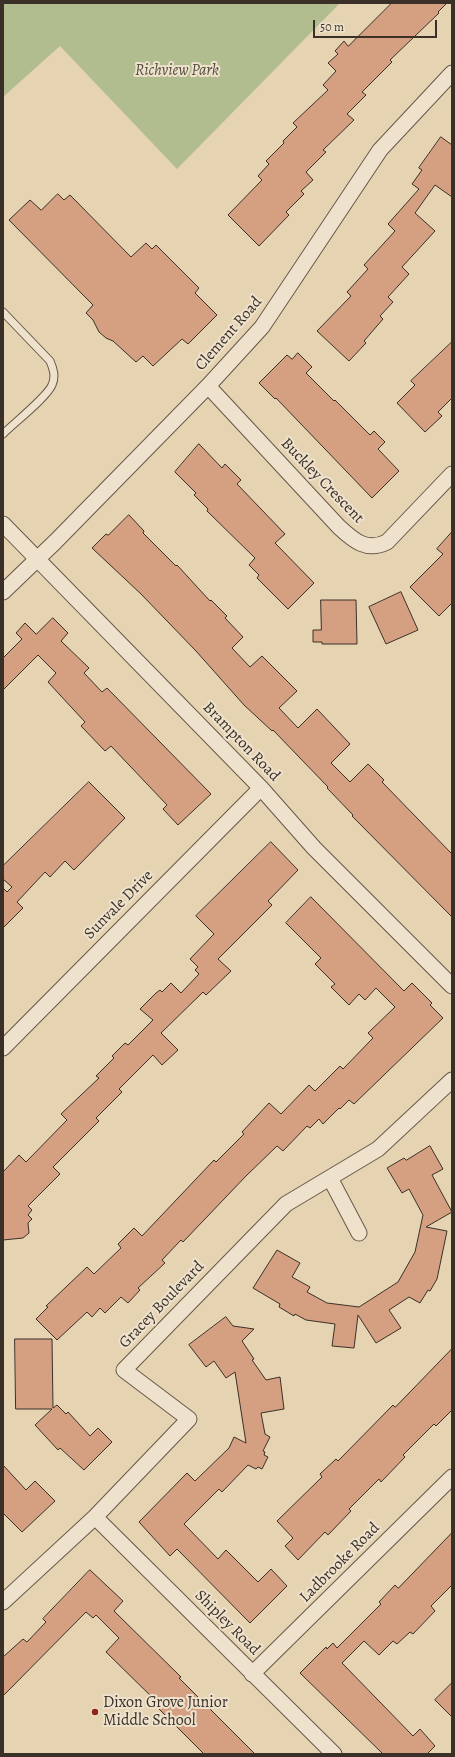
<!DOCTYPE html>
<html>
<head>
<meta charset="utf-8">
<style>
  body { margin:0 }
  #map { position:relative; width:455px; height:1757px; overflow:hidden; background:#e5d3b2; font-family:Alegreya,serif }
  canvas { display:block }
  .frame { position:absolute; inset:0; border:4px solid #3b3028; pointer-events:none }
  .scale { position:absolute; left:313px; top:20px; width:124px; height:18px; box-sizing:border-box; border:2px solid #3b3028; border-top:0; padding-left:5px; font-size:12px; line-height:14px; white-space:nowrap; color:#3b3028; -webkit-text-stroke:3px #eee2cd; paint-order:stroke }
</style>
</head>
<body>
<div id="map">
<canvas width="455" height="1757"></canvas>
<div class="frame"></div>
<div class="scale">50 m</div>
</div>
<script>
const g = document.querySelector('canvas').getContext('2d');
g.lineJoin = 'round';
function fillPath(path, color) { g.fillStyle = color; g.fill(path, 'evenodd'); }
function trace(path, color, width, dash) { g.strokeStyle = color; g.lineWidth = width; g.lineCap = dash ? 'butt' : 'round'; g.setLineDash(dash || []); g.stroke(path); }
function label(font, color, halo, rows, align = 'center') {
  g.font = font + ' Alegreya,serif'; g.lineWidth = 4; g.setLineDash([]); g.textBaseline = 'middle'; g.strokeStyle = halo; g.fillStyle = color; for (const [text, x, y, turn = 0] of rows) {
    g.save(); g.translate(x, y); g.rotate((+turn || 0) * Math.PI / 180); g.textAlign = isNaN(turn) ? turn : align; if (halo) g.strokeText(text, 0, 0); g.fillText(text, 0, 0); g.restore();
  }
}
fillPath(new Path2D(`
  M 3,3 L 340,3 L 177,169 L 60,46 L 3,97 Z`), '#b1bd8f');
const building = new Path2D(`
  M 392,3 L 447,3 L 438,12 L 439,13 L 390,60 L 392,62 L 362,92 L 366,95 L 347,114 L 354,120 L 323,150 L 326,152 L 306,172 L 313,180 L 301,191 L 304,194 L 286,212 L 289,215 L 259,246 L 228,215 L 262,180 L 258,176 L 269,164 L 266,161 L 284,143 L 283,141 L 297,127 L 293,123 L 328,90 L 323,85 L 336,71 L 328,63 L 338,54 L 335,51 L 344,41 L 348,46 Z
  M 441,137 L 452,145 L 452,197 L 435,185 L 415,213 L 435,231 L 402,267 L 409,274 L 388,297 L 393,302 L 380,316 L 383,319 L 364,341 L 366,343 L 349,361 L 317,331 L 351,296 L 347,292 L 368,269 L 364,265 L 395,231 L 388,224 L 419,189 L 412,184 L 422,170 L 419,168 Z
  M 58,194 L 64,200 L 70,195 L 131,257 L 146,243 L 152,249 L 156,245 L 199,288 L 195,293 L 217,315 L 188,344 L 182,339 L 153,366 L 143,356 L 136,362 L 113,341 L 106,338 L 99,332 L 93,320 L 86,313 L 93,305 L 9,220 L 30,200 L 41,210 Z
  M 452,342 L 452,398 L 438,412 L 442,416 L 425,432 L 397,403 L 415,385 L 411,381 Z
  M 298,353 L 312,367 L 306,373 L 334,401 L 335,400 L 370,435 L 374,431 L 385,442 L 378,449 L 399,471 L 372,498 L 276,398 L 275,399 L 259,383 L 287,355 L 292,359 Z
  M 199,444 L 222,468 L 225,464 L 241,480 L 237,484 L 285,534 L 275,543 L 314,583 L 288,609 L 257,578 L 259,575 L 249,565 L 255,558 L 207,511 L 208,509 L 194,495 L 196,493 L 175,472 Z
  M 129,515 L 144,531 L 143,533 L 176,566 L 177,565 L 210,601 L 211,600 L 227,616 L 225,618 L 243,637 L 232,648 L 250,667 L 262,656 L 297,691 L 279,708 L 298,728 L 317,709 L 350,744 L 331,763 L 350,782 L 368,764 L 384,780 L 382,782 L 452,854 L 452,917 L 352,816 L 353,815 L 327,788 L 328,787 L 299,757 L 273,730 L 272,731 L 244,705 L 196,651 L 141,594 L 92,548 L 106,534 L 108,535 Z
  M 452,532 L 452,603 L 439,616 L 410,587 L 443,554 L 437,549 Z
  M 401,592 L 418,630 L 386,644 L 369,607 Z
  M 321,600 L 356,600 L 357,644 L 322,644 L 322,642 L 313,642 L 313,630 L 321,630 Z
  M 53,618 L 68,633 L 61,641 L 89,668 L 84,673 L 102,692 L 107,688 L 211,794 L 178,825 L 163,809 L 167,805 L 111,746 L 105,751 L 81,726 L 85,722 L 48,682 L 56,673 L 38,655 L 3,690 L 3,658 L 22,639 L 16,633 L 25,623 L 36,634 Z
  M 89,782 L 125,818 L 74,870 L 65,861 L 50,877 L 45,872 L 17,902 L 23,908 L 3,928 L 3,888 L 7,892 L 12,887 L 3,879 L 3,866 Z
  M 271,842 L 298,870 L 268,901 L 272,905 L 218,959 L 231,971 L 206,995 L 203,992 L 161,1033 L 178,1050 L 162,1065 L 153,1055 L 119,1089 L 122,1092 L 96,1118 L 99,1121 L 53,1167 L 60,1174 L 28,1206 L 32,1210 L 28,1215 L 32,1219 L 28,1223 L 29,1233 L 23,1238 L 3,1240 L 3,1172 L 19,1155 L 26,1162 L 67,1120 L 61,1114 L 99,1078 L 96,1076 L 114,1058 L 112,1056 L 125,1043 L 128,1045 L 153,1020 L 140,1009 L 156,993 L 160,990 L 162,992 L 171,983 L 181,993 L 199,974 L 195,970 L 198,967 L 190,959 L 214,934 L 196,916 Z
  M 311,897 L 404,991 L 412,983 L 432,1003 L 430,1005 L 443,1018 L 354,1104 L 349,1100 L 340,1109 L 339,1108 L 323,1124 L 319,1119 L 310,1128 L 307,1126 L 283,1151 L 277,1146 L 246,1176 L 183,1242 L 181,1240 L 162,1260 L 165,1263 L 138,1288 L 140,1290 L 128,1303 L 121,1297 L 105,1313 L 100,1308 L 92,1317 L 87,1312 L 57,1340 L 36,1319 L 48,1307 L 46,1306 L 87,1267 L 94,1274 L 121,1248 L 118,1244 L 134,1228 L 142,1236 L 214,1160 L 216,1162 L 244,1134 L 242,1132 L 269,1103 L 281,1114 L 309,1085 L 315,1091 L 340,1066 L 343,1069 L 373,1038 L 368,1033 L 395,1007 L 376,988 L 365,1000 L 359,994 L 349,1005 L 331,987 L 335,984 L 315,964 L 321,958 L 286,923 Z
  M 430,1146 L 443,1169 L 432,1175 L 452,1212 L 426,1227 L 447,1231 L 437,1279 L 430,1291 L 428,1290 L 420,1303 L 409,1297 L 389,1310 L 401,1328 L 376,1343 L 358,1315 L 354,1348 L 332,1346 L 335,1324 L 306,1320 L 295,1314 L 294,1316 L 279,1307 L 280,1304 L 253,1288 L 277,1250 L 300,1263 L 292,1277 L 310,1287 L 307,1292 L 327,1303 L 359,1307 L 398,1282 L 415,1252 L 423,1215 L 409,1189 L 402,1193 L 387,1168 L 404,1158 L 406,1160 Z
  M 226,1317 L 233,1326 L 254,1329 L 242,1341 L 254,1359 L 252,1360 L 266,1380 L 280,1377 L 284,1409 L 261,1413 L 265,1434 L 270,1437 L 263,1451 L 265,1452 L 264,1455 L 268,1457 L 262,1469 L 258,1467 L 256,1469 L 248,1465 L 222,1492 L 219,1489 L 184,1524 L 218,1559 L 226,1550 L 258,1582 L 271,1569 L 287,1586 L 250,1623 L 177,1549 L 170,1556 L 139,1522 L 187,1473 L 195,1481 L 229,1448 L 234,1437 L 246,1443 L 235,1372 L 226,1378 L 214,1361 L 206,1367 L 189,1345 Z
  M 15,1339 L 52,1339 L 53,1408 L 57,1405 L 66,1414 L 68,1412 L 90,1436 L 98,1428 L 112,1442 L 84,1470 L 60,1448 L 58,1450 L 35,1425 L 52,1409 L 16,1409 Z
  M 452,1349 L 452,1410 L 436,1426 L 434,1424 L 403,1455 L 405,1457 L 381,1482 L 379,1479 L 349,1509 L 351,1511 L 328,1535 L 325,1532 L 298,1560 L 285,1546 L 293,1538 L 277,1521 L 322,1477 L 320,1474 L 336,1459 L 338,1461 L 393,1405 L 395,1407 Z
  M 3,1465 L 26,1490 L 35,1481 L 55,1501 L 22,1532 L 3,1513 Z
  M 452,1533 L 452,1585 L 431,1606 L 435,1611 L 413,1634 L 410,1632 L 397,1644 L 393,1641 L 379,1655 L 364,1641 L 342,1663 L 413,1736 L 420,1729 L 435,1746 L 427,1754 L 383,1754 L 300,1673 L 326,1647 L 327,1649 L 333,1643 L 337,1648 L 381,1604 L 379,1602 L 395,1585 L 398,1588 Z
  M 90,1570 L 123,1601 L 114,1611 L 181,1677 L 179,1678 L 255,1754 L 204,1754 L 157,1707 L 160,1705 L 106,1652 L 119,1638 L 96,1615 L 93,1618 L 86,1612 L 3,1696 L 3,1657 L 23,1639 L 27,1642 L 46,1622 L 43,1619 Z
  M 452,1683 L 452,1717 L 435,1700 Z`);
fillPath(building, '#d5a081');
trace(building, '#3b3028', 1);
const service = new Path2D(`
  M 3,312 L 50,361 C 53,368 56,376 52,385 C 47,397 14,423 3,434`);
const minor = new Path2D(`
  M 208,386 L 339,527 C 354,541 367,552 387,542 L 452,474
  M 3,524 L 261,788 L 314,848 L 452,986
  M 3,592 L 55,542 L 208,386 L 262,327 L 380,150 L 452,73
  M 3,1048 L 261,788
  M 330,1178 L 359,1233
  M 95,1517 L 334,1754
  M 3,1602 L 95,1517 L 189,1419 L 124,1370 L 286,1204 L 378,1149 L 452,1080
  M 252,1674 L 452,1477`);
trace(service, '#66594a', 9);
trace(minor, '#66594a', 17);
trace(service, '#eee2cd', 7);
trace(minor, '#eee2cd', 15);
for (const [x, y, r, color] of [
  [95,1712,4,"#8f2418"]
]) { const dot = new Path2D(); dot.arc(x, y, r, 0, 2 * Math.PI); g.fillStyle = color; g.fill(dot); trace(dot, '#eee2cd', 1.5); }
label('italic 16px', '#534c3d', '#eee2cd', [
  ["Richview Park",177,71]
]);
label('16px', '#3b3028', '#eee2cd', [
  ["Clement Road",229,334,-49],
  ["Buckley Crescent",322,481,46],
  ["Brampton Road",241,742,46],
  ["Sunvale Drive",119,905,-45],
  ["Gracey Boulevard",162,1305,-46],
  ["Ladbrooke Road",340,1563,-45],
  ["Shipley Road",227,1623,45]
]);
label('16px', '#3b3028', '#eee2cd', [
  ["Dixon Grove Junior",103,1703],
  ["Middle School",103,1721]
], 'left');
</script>
</body>
</html>
